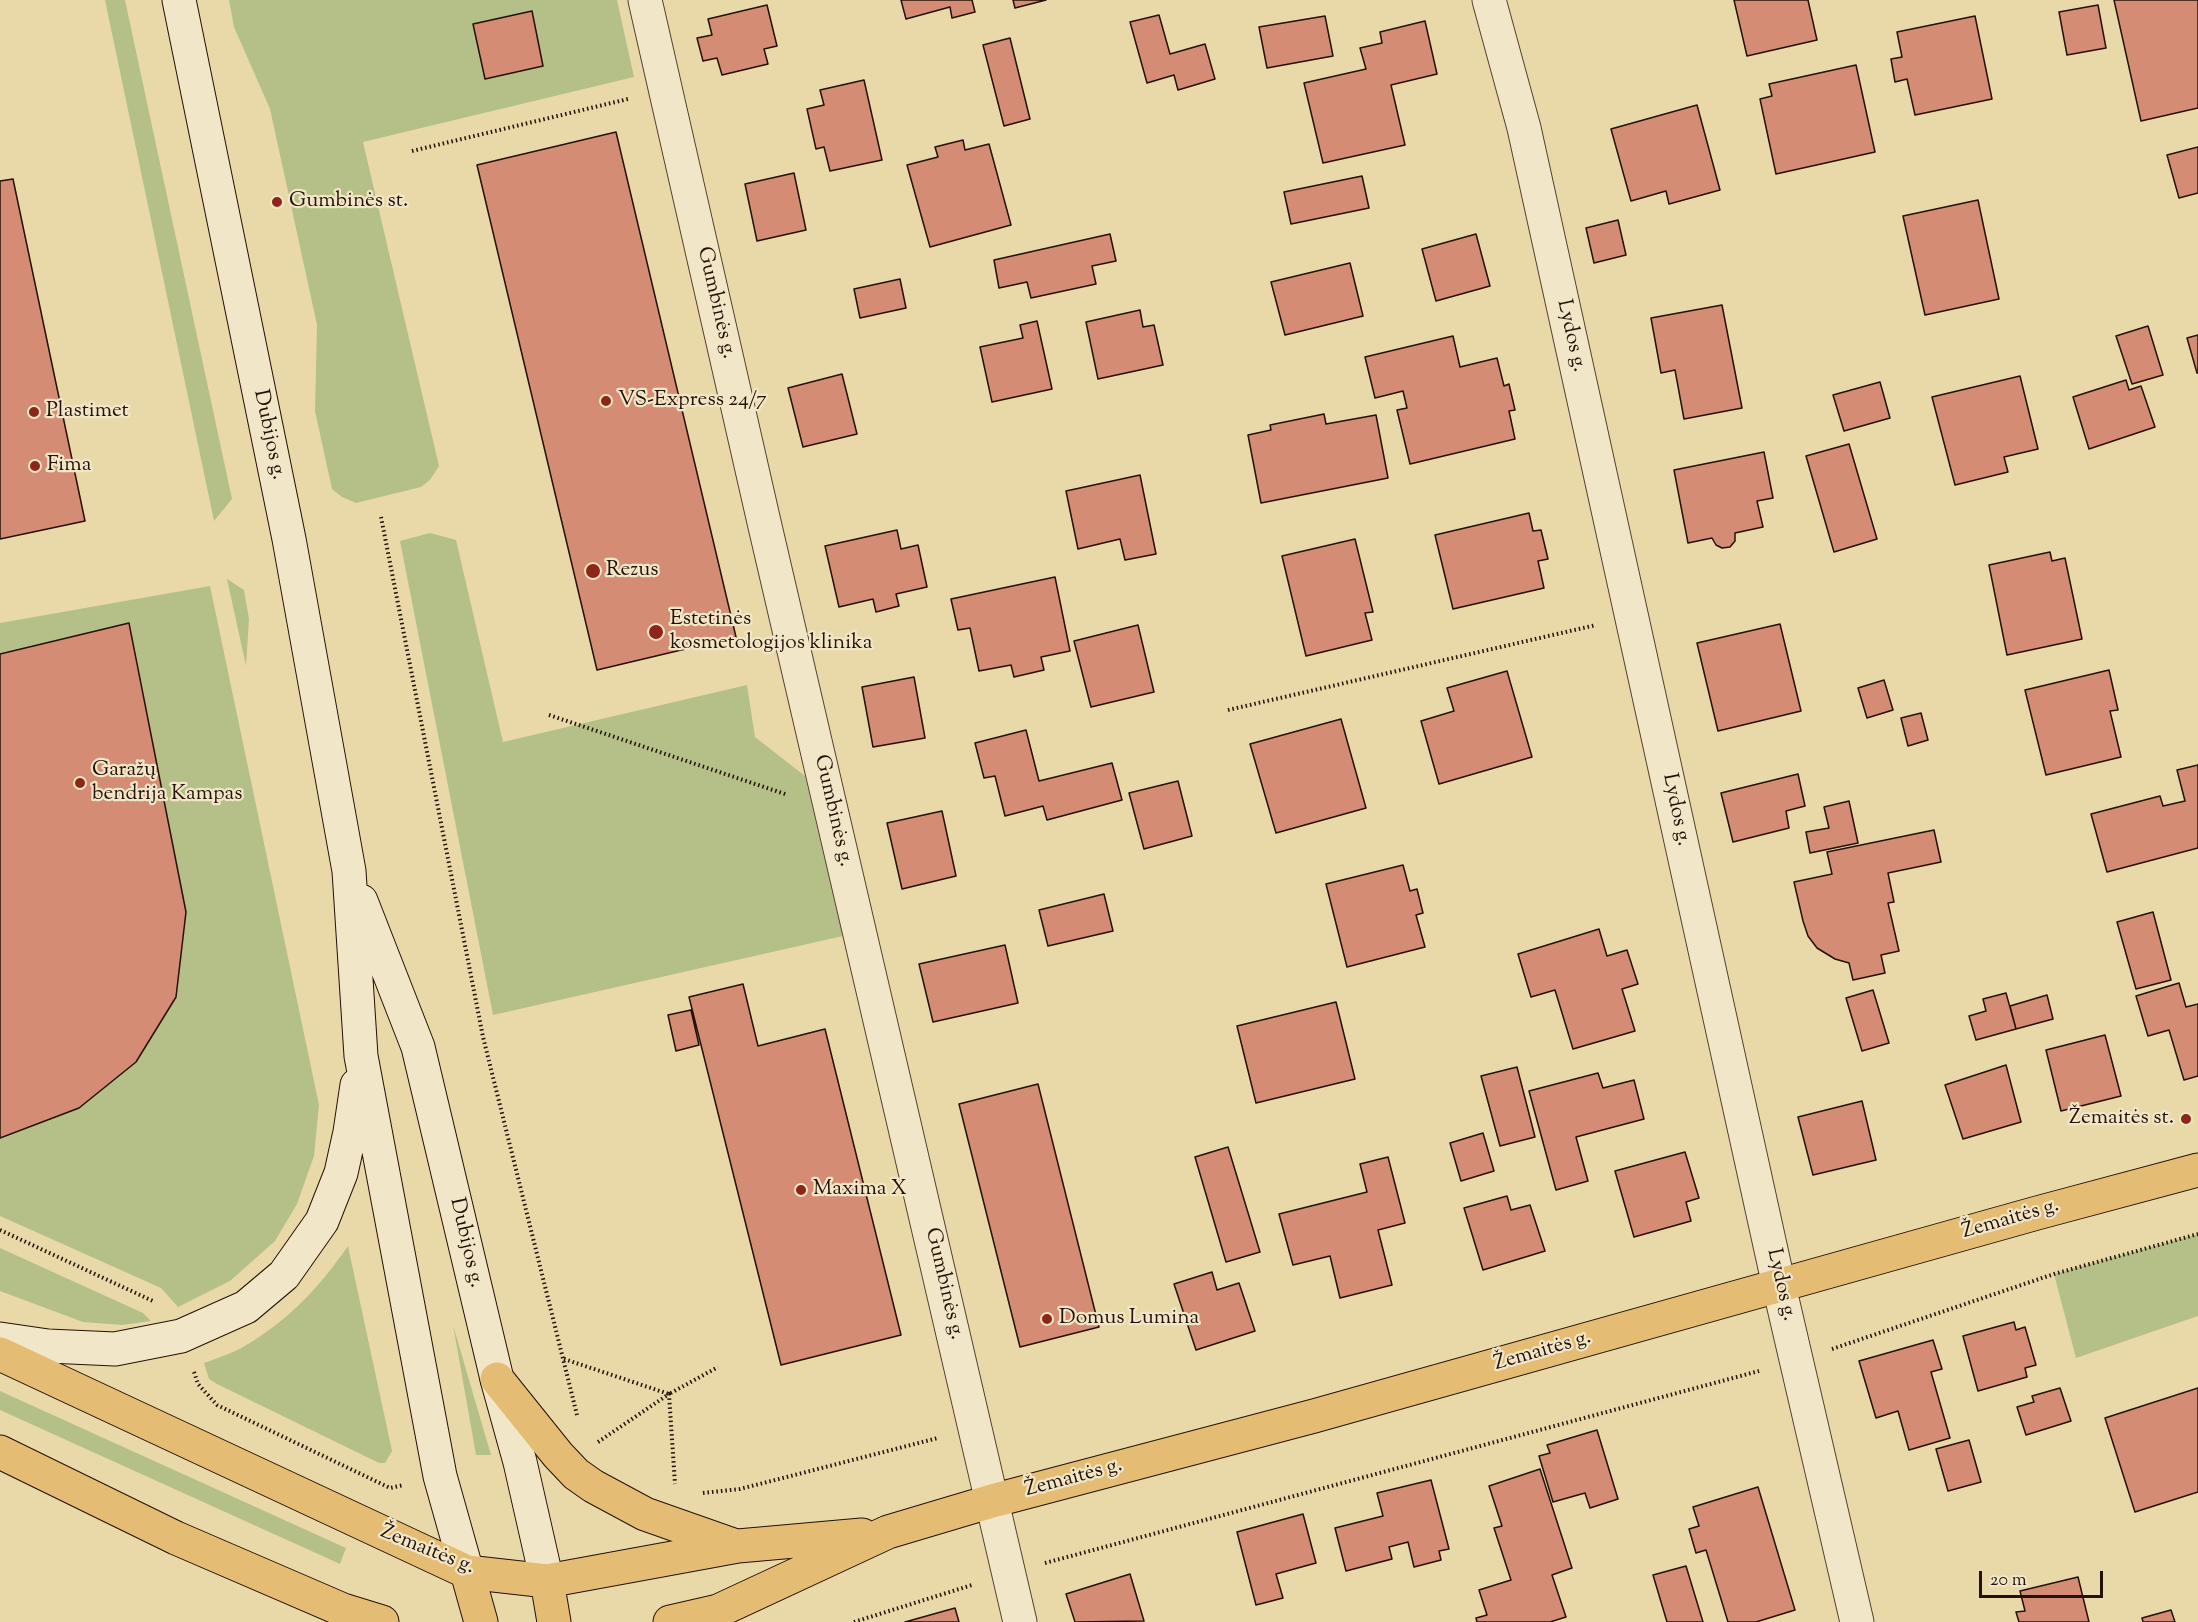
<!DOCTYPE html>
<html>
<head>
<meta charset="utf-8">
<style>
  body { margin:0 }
  #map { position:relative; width:2198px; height:1622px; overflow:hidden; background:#e9d9a9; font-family:"Sorts Mill Goudy",serif }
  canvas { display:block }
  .scale { position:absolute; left:1979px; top:1571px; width:124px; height:27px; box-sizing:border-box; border:3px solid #241106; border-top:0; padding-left:8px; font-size:18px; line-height:21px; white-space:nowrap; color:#241106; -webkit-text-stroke:4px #f1e6c7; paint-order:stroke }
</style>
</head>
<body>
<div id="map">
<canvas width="2198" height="1622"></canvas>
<div class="scale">20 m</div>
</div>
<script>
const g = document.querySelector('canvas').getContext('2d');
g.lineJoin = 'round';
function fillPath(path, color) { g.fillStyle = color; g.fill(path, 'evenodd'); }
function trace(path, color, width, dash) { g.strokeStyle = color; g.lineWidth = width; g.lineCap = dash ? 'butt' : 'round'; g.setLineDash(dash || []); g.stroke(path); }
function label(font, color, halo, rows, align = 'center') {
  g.font = font + ' "Sorts Mill Goudy",serif'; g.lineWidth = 4.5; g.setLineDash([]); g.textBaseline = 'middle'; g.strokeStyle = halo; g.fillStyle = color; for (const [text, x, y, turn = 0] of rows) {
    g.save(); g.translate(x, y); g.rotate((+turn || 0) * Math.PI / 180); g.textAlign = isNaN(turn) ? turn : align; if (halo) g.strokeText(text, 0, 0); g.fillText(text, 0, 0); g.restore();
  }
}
fillPath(new Path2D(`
  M 105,0 L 125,0 L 232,499 L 214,521 Z
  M 229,0 L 617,0 L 634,77 L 363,142 L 439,466 L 430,480 L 421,487 L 356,503 L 342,497 L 332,489 L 315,411 L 317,325 L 270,109 L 234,27 Z
  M 430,533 L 456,540 L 503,742 L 747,685 L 755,737 L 805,776 L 843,936 L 493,1015 L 400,541 Z
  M 227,579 L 244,590 L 249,619 L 246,666 Z
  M 210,586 L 319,1105 L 314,1156 L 297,1204 L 275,1241 L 230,1281 L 178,1307 L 161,1288 L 0,1216 L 0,1138 L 79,1108 L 136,1062 L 176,997 L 186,912 L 130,623 L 0,654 L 0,623 Z
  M 2198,1234 L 2198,1316 L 2076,1358 L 2054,1274 Z
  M 348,1246 L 392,1451 L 385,1463 L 379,1463 L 217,1384 L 209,1379 L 204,1363 C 217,1358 231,1354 243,1347 C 289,1320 318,1289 348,1246 Z
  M 0,1248 L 143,1313 L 151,1321 L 122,1325 L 83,1322 L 0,1291 Z
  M 453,1325 L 491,1455 L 476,1455 Z
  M 0,1391 L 346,1548 L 340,1564 L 0,1410 Z`), '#b5c089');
const building = new Path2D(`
  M 901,0 L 972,0 L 975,12 L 952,18 L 950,7 L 906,19 Z
  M 1013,0 L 1046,0 L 1015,8 Z
  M 1734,0 L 1808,0 L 1817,40 L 1747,56 Z
  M 2114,0 L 2198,0 L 2198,108 L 2141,121 Z
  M 767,5 L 777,46 L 764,49 L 768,64 L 722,75 L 717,58 L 703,61 L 697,38 L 712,35 L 708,19 Z
  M 2098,5 L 2106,48 L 2067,55 L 2059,12 Z
  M 532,11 L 543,66 L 485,79 L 473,24 Z
  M 1159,15 L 1170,54 L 1205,44 L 1215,79 L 1178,90 L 1174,75 L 1147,83 L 1130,22 Z
  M 1325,16 L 1333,56 L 1267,68 L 1259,27 Z
  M 1975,16 L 1992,99 L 1915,115 L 1907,79 L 1895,82 L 1891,59 L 1902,57 L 1897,32 Z
  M 1425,21 L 1437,74 L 1391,85 L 1405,145 L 1323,163 L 1304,83 L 1366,69 L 1360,48 L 1382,43 L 1380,32 Z
  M 1010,38 L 1030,119 L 1004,126 L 983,45 Z
  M 1856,65 L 1875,152 L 1776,174 L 1760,99 L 1772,96 L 1769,84 Z
  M 864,80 L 882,160 L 830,171 L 824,147 L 816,149 L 807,109 L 824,105 L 820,90 Z
  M 1697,105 L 1720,190 L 1669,204 L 1666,191 L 1631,201 L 1611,129 Z
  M 616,132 L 736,637 L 597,670 L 477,165 Z
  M 963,140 L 965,150 L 989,144 L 1011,225 L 930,247 L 907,165 L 938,157 L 935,147 Z
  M 2198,147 L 2198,193 L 2179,198 L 2167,155 Z
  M 794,173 L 806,230 L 757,241 L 745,184 Z
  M 1362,176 L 1369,208 L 1291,224 L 1284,192 Z
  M 13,179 L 85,521 L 0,539 L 0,181 Z
  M 1978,200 L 1999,299 L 1925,315 L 1903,216 Z
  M 1618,220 L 1626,255 L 1594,263 L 1586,228 Z
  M 1110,234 L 1116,261 L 1092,266 L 1096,284 L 1031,298 L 1027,282 L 999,288 L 994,260 Z
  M 1476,234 L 1490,286 L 1436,301 L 1422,249 Z
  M 1350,263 L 1363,316 L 1285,335 L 1271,282 Z
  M 900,279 L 906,308 L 860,318 L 854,289 Z
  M 1722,305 L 1742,408 L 1684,419 L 1675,370 L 1661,373 L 1651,318 Z
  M 1140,310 L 1143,327 L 1154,325 L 1163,365 L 1098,379 L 1086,322 Z
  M 1037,321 L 1052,389 L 992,402 L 980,347 L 1023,338 L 1020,325 Z
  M 2148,326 L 2163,375 L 2132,384 L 2116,336 Z
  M 2198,335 L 2198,373 L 2197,373 L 2187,338 Z
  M 1453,336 L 1460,367 L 1497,358 L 1504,386 L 1509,384 L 1515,410 L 1509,411 L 1515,439 L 1410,464 L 1397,410 L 1407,408 L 1403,391 L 1375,398 L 1365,357 Z
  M 842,374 L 857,434 L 803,447 L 788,388 Z
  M 2020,376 L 2038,449 L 2004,457 L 2008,472 L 1955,485 L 1932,397 Z
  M 2126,380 L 2129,390 L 2141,386 L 2155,427 L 2089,449 L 2073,397 Z
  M 1880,382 L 1890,418 L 1844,431 L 1833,395 Z
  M 1324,414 L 1326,424 L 1376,415 L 1388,478 L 1261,503 L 1248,435 L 1271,430 L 1270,425 Z
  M 1849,444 L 1877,539 L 1834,552 L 1806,456 Z
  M 1764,452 L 1773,498 L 1757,501 L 1763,527 L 1735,533 L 1735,541 L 1730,547 L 1722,548 L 1716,545 L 1712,538 L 1688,543 L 1674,470 Z
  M 1140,475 L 1156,554 L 1125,560 L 1120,539 L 1078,549 L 1066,491 Z
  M 1529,513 L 1533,531 L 1541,530 L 1548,559 L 1538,561 L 1544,588 L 1453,609 L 1435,535 Z
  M 897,530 L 901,549 L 918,545 L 927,587 L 896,594 L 899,606 L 876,612 L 873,599 L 839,607 L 825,546 Z
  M 1355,539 L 1373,612 L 1365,613 L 1372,640 L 1306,656 L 1282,556 Z
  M 2050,552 L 2052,561 L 2065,558 L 2082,639 L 2007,655 L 1989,565 Z
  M 1055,577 L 1070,651 L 1041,657 L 1044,670 L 1014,677 L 1011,665 L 979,671 L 970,628 L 958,630 L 951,599 Z
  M 129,623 L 186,912 L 176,997 L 136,1062 L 79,1108 L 0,1138 L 0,654 Z
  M 1780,624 L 1801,711 L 1718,731 L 1697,643 Z
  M 1138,625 L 1154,692 L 1091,707 L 1074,641 Z
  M 2109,670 L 2118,710 L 2110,711 L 2121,757 L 2046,775 L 2025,690 Z
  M 1507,671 L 1532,757 L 1439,784 L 1421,721 L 1454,711 L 1447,688 Z
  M 914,677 L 925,738 L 873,747 L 862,687 Z
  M 1884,680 L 1893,710 L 1867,718 L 1858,688 Z
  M 1921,713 L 1928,740 L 1908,746 L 1901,718 Z
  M 1341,719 L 1366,808 L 1276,833 L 1250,744 Z
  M 1026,730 L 1039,781 L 1112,763 L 1122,800 L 1047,820 L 1043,806 L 1005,816 L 995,776 L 984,778 L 975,743 Z
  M 2198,765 L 2198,848 L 2107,872 L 2091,814 L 2160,796 L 2163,806 L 2185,801 L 2177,770 Z
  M 1798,774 L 1805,806 L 1786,811 L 1789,828 L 1733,842 L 1721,793 Z
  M 1178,781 L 1192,836 L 1144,849 L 1129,793 Z
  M 1849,801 L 1858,843 L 1810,853 L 1806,832 L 1829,828 L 1824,807 Z
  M 942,811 L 956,876 L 902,889 L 887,823 Z
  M 1934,830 L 1941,862 L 1888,873 L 1894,902 L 1888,903 L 1899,951 L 1881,955 L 1885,973 L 1853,980 L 1849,963 L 1835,959 L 1817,948 L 1808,936 L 1803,921 L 1794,882 L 1832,874 L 1827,852 Z
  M 1403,865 L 1410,891 L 1417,889 L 1423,913 L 1416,915 L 1425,947 L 1347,967 L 1326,884 Z
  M 1104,894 L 1113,931 L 1048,946 L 1039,910 Z
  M 2153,912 L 2171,980 L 2136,989 L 2117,922 Z
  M 1599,929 L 1607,956 L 1627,950 L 1638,984 L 1622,989 L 1635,1031 L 1573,1049 L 1555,990 L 1531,997 L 1518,954 Z
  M 1005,945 L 1018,1003 L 933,1022 L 919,964 Z
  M 2179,983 L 2186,1007 L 2198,1004 L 2198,1076 L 2184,1080 L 2169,1030 L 2148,1036 L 2136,996 Z
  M 743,984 L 758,1046 L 825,1029 L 901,1335 L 781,1365 L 689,997 Z
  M 1873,990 L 1889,1043 L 1862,1051 L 1846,998 Z
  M 2006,993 L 2016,1029 L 1976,1040 L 1969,1016 L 1986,1011 L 1983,999 Z
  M 2047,995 L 2053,1019 L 2016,1029 L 2010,1006 Z
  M 1336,1002 L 1355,1079 L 1256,1103 L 1237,1026 Z
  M 691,1010 L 699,1045 L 676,1051 L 668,1015 Z
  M 2105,1035 L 2121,1096 L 2061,1111 L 2046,1050 Z
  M 2006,1065 L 2021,1122 L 1963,1139 L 1945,1085 Z
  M 1517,1067 L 1535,1137 L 1500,1146 L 1481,1076 Z
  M 1598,1073 L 1603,1088 L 1634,1080 L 1644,1119 L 1576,1137 L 1588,1181 L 1556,1190 L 1529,1091 Z
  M 1038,1084 L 1099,1327 L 1020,1347 L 959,1104 Z
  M 1862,1101 L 1876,1160 L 1813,1175 L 1798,1117 Z
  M 1483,1133 L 1494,1171 L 1461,1181 L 1450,1143 Z
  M 1228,1147 L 1260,1252 L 1226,1262 L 1195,1157 Z
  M 1685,1152 L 1699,1198 L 1686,1202 L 1691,1221 L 1634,1237 L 1615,1171 Z
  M 1388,1157 L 1405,1223 L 1378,1230 L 1392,1285 L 1340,1298 L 1330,1256 L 1293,1265 L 1279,1214 L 1367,1192 L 1360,1164 Z
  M 1507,1196 L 1511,1210 L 1530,1205 L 1545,1251 L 1483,1270 L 1464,1208 Z
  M 1212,1272 L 1217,1290 L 1239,1283 L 1255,1331 L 1196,1350 L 1174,1284 Z
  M 2014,1322 L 2016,1330 L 2025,1327 L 2036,1365 L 2025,1368 L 2027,1377 L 1978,1391 L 1963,1336 Z
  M 1933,1340 L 1942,1369 L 1931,1372 L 1950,1438 L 1909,1450 L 1898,1411 L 1876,1418 L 1859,1361 Z
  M 2060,1388 L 2071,1421 L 2026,1435 L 2017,1407 L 2034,1402 L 2032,1396 Z
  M 2198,1388 L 2198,1492 L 2135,1512 L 2105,1418 Z
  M 1597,1430 L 1618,1499 L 1590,1508 L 1585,1493 L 1553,1502 L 1539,1456 L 1550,1453 L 1547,1445 Z
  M 1969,1440 L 1981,1482 L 1948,1491 L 1936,1449 Z
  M 1540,1469 L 1572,1568 L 1552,1575 L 1566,1617 L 1550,1622 L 1477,1622 L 1476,1618 L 1487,1615 L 1479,1590 L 1511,1580 L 1494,1528 L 1502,1526 L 1489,1486 Z
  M 1431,1480 L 1449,1549 L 1439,1551 L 1441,1560 L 1414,1567 L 1408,1542 L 1389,1547 L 1392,1559 L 1346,1571 L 1335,1528 L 1383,1516 L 1377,1493 Z
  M 1758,1487 L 1795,1610 L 1756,1622 L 1728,1622 L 1706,1550 L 1696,1553 L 1689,1529 L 1699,1526 L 1693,1507 Z
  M 1303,1514 L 1316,1563 L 1276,1574 L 1283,1598 L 1256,1605 L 1237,1532 Z
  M 1686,1566 L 1703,1622 L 1667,1622 L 1653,1575 Z
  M 1130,1574 L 1144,1621 L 1075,1622 L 1066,1594 Z
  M 2078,1577 L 2089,1622 L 2019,1622 L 2016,1612 L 2025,1611 L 2020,1591 Z
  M 955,1608 L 959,1622 L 905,1622 Z
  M 2171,1610 L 2175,1622 L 2143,1622 L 2142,1618 Z`);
fillPath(building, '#d58c74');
trace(building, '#241106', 1.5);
const minor = new Path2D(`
  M 645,0 L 764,522 L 1020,1622
  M 1489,0 L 1524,128 L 1779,1286 L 1857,1622`);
const secondary = new Path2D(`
  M 179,0 L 289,539 L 349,871 L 361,1056 L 440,1476 L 467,1572
  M 361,901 L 418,1047 L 497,1379 L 520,1462 L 547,1581
  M 0,1339 L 48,1346 L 115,1349 L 181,1336 L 246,1307 L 284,1275 L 322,1221 L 341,1173 L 350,1132 L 357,1085`);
const primary = new Path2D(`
  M 0,1354 L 467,1572 L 547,1581 L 738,1546 L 862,1535
  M 497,1379 L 558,1455 L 576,1474 L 593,1486 L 645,1514 L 736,1546
  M 0,1452 L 176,1538 L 343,1610 L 382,1622
  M 467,1572 L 481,1622
  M 547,1581 L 554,1622
  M 670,1622 L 718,1611 L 888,1532 L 992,1501 L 1314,1416 L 2037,1213 L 2198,1170`);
trace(minor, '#55432f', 35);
trace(secondary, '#241106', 35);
trace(primary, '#241106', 35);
trace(new Path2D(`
  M 412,151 L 628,99
  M 381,517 L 483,1037 L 577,1415
  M 1228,710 L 1596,625
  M 549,715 L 788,795
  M 0,1230 L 155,1302
  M 1832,1349 L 2054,1274 L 2198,1234
  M 564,1359 L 669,1394 L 718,1367
  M 194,1372 L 198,1384 L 217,1405 L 390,1488 L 404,1485
  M 598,1442 L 669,1394 L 675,1484
  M 703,1493 L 740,1489 L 938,1438
  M 1045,1563 L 1759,1371
  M 854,1622 L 972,1585`), '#241106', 4, [1.5, 3]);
trace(minor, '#f1e6c7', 33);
trace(secondary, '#f1e6c7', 33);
trace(primary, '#e4bc74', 33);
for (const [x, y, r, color] of [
  [277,202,6,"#8f2418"],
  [606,401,6,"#8f2418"],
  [34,412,6,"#8f2418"],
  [35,466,6,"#8f2418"],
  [593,571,8,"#8f2418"],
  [656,632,8,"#8f2418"],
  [80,783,6,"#8f2418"],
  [2186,1119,6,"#8f2418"],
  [801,1190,6,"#8f2418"],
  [1047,1319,6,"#8f2418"]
]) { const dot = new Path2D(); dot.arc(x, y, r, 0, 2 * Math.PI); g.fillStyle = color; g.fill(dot); trace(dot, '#f1e6c7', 2); }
label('21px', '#241106', '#f1e6c7', [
  ["Gumbinės st.",289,202],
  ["VS-Express 24/7",618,401],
  ["Plastimet",46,412],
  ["Fima",47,466],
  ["Rezus",606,571],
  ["Estetinės",670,620],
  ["kosmetologijos klinika",670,644],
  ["Garažų",92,771],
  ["bendrija Kampas",92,795],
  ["Žemaitės st.",2174,1119,"right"],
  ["Maxima X",813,1190],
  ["Domus Lumina",1059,1319]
], 'left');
label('21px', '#241106', '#f1e6c7', [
  ["Gumbinės g.",715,303,77],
  ["Lydos g.",1570,336,77],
  ["Dubijos g.",268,435,78],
  ["Lydos g.",1675,810,78],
  ["Gumbinės g.",832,811,77],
  ["Žemaitės g.",2011,1220,-16],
  ["Dubijos g.",465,1243,77],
  ["Gumbinės g.",943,1284,77],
  ["Lydos g.",1780,1285,77],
  ["Žemaitės g.",1543,1352,-16],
  ["Žemaitės g.",1074,1479,-15],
  ["Žemaitės g.",427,1551,22]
]);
</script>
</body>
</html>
